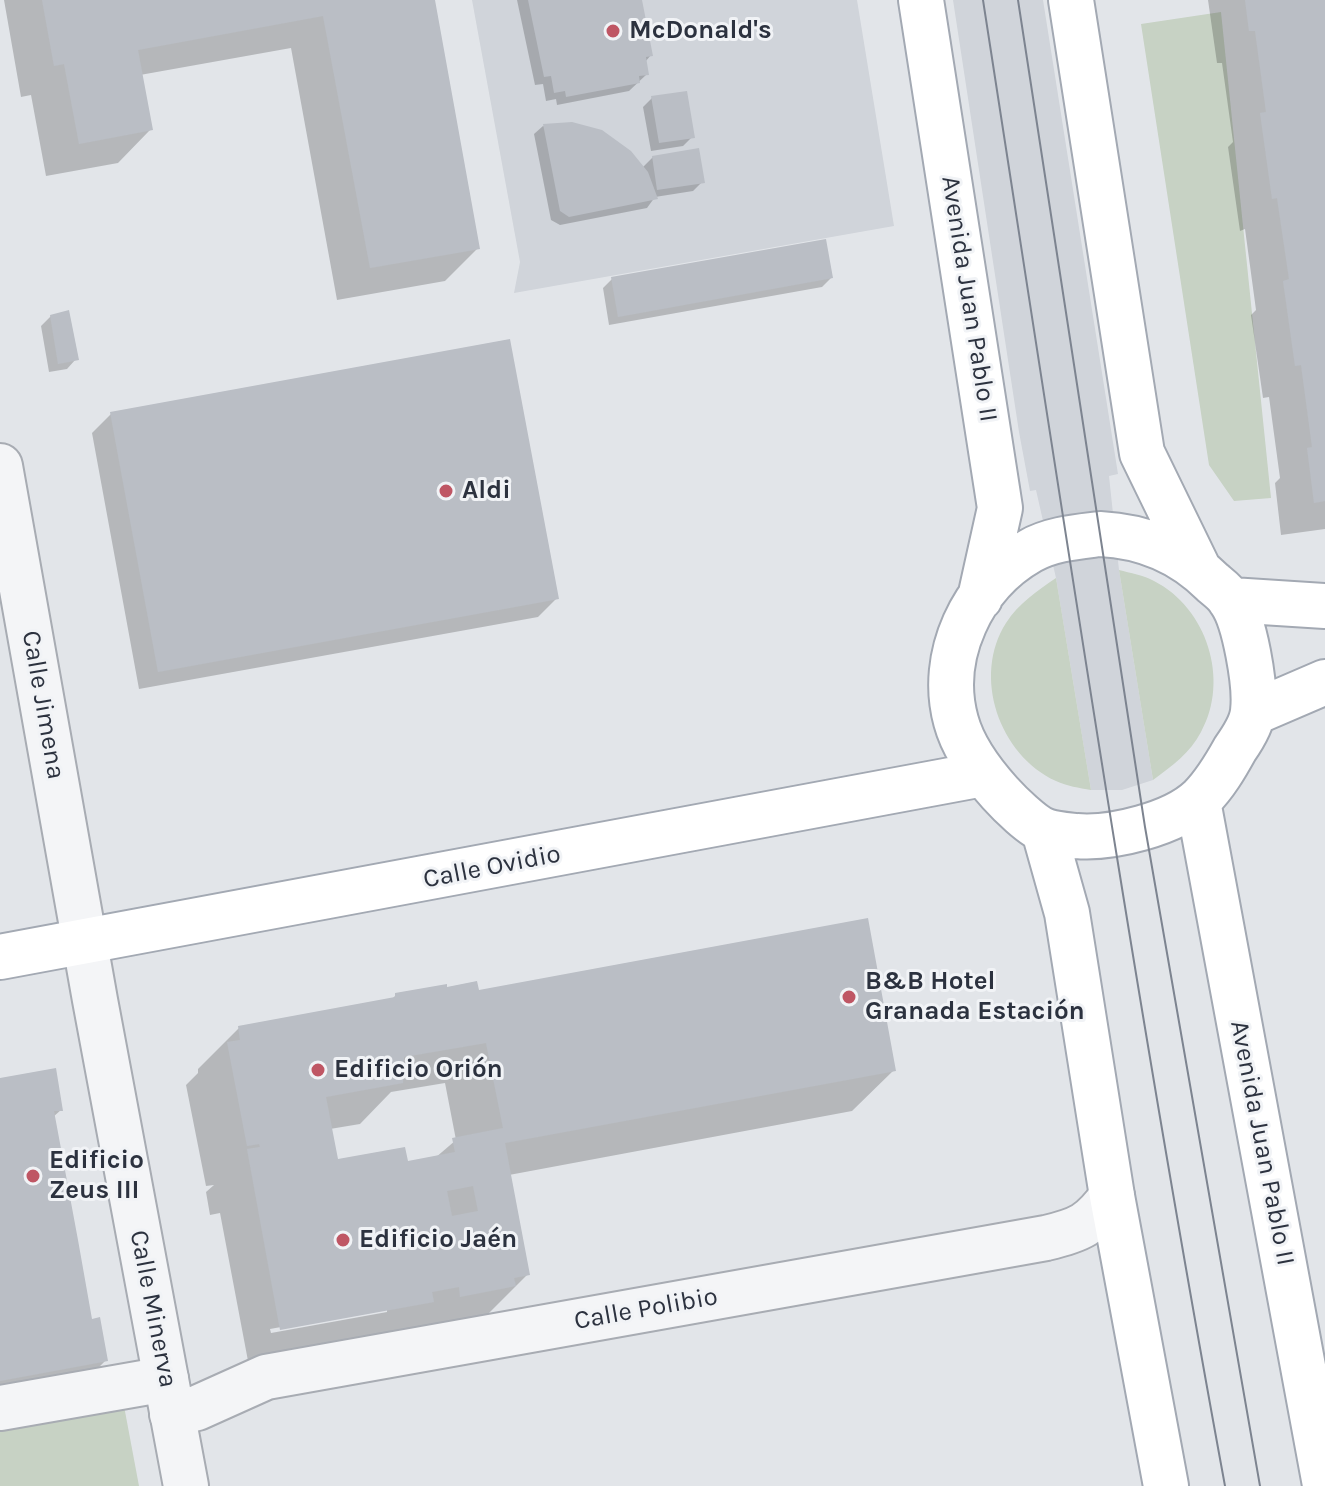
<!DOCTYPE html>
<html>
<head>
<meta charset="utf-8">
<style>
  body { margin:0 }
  canvas { display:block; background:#e2e5e9 }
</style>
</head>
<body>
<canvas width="1325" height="1486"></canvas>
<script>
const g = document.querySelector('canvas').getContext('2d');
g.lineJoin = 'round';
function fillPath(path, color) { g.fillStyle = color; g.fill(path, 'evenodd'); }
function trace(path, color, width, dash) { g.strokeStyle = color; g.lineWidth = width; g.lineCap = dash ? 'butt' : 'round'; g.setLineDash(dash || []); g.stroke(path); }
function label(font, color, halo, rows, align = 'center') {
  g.font = font + ' Karla,sans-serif'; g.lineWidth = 6; g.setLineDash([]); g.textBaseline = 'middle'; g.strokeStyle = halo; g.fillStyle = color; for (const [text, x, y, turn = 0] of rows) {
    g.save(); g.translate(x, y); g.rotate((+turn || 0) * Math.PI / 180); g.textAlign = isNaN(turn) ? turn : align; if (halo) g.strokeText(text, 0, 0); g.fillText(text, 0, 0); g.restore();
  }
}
fillPath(new Path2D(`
  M 472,0 L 857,0 L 894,226 L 514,293 L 520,262 Z
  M 953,0 L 1043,0 L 1118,474 L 1109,476 L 1119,570 L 1153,780 L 1122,790 L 1091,790 L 1056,578 L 1036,490 L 1030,491 L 1019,432 Z`), '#d0d4da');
fillPath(new Path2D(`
  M 1221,12 L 1271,498 L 1234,501 L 1209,465 L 1141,24 Z
  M 1119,570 C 1130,573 1144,575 1154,581 C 1207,608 1230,680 1201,732 C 1190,753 1172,766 1153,780 Z
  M 1056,578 L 1091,790 C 1079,788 1067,786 1056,781 C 999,755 972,676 1006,623 C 1019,603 1037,591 1056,578 Z
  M 124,1406 L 139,1486 L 0,1486 L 0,1428 Z`), '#c7d2c4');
fillPath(new Path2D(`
  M 4,0 L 433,0 L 478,248 L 445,281 L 337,300 L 291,48 L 140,75 L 150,130 L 118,163 L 46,176 L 31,95 L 21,97 Z
  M 517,0 L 640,0 L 651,55 L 645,62 L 647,74 L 629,91 L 557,105 L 556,99 L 546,101 L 543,84 L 535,85 Z
  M 1208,0 L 1325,0 L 1325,529 L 1281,535 L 1275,483 L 1280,478 L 1269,397 L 1263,398 L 1251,315 L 1256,310 L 1245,229 L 1240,231 L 1228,147 L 1233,142 L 1222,63 L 1217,63 Z
  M 652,98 L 692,137 L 683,146 L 651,151 L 643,107 Z
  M 543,126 L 642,168 L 653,157 L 702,182 L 693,191 L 655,197 L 647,208 L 560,225 L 551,220 L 534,134 Z
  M 831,278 L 822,287 L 609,325 L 603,288 L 612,279 Z
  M 51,316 L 76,359 L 67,369 L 49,372 L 41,326 Z
  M 111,414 L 557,598 L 538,617 L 139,689 L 92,433 Z
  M 445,989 L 478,992 L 894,1070 L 852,1111 L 509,1175 L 528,1274 L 487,1315 L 419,1337 L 418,1327 L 248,1361 L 220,1213 L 210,1215 L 206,1192 L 214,1185 L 206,1186 L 186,1085 L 198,1073 L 198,1069 L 239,1028 L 392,999 L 396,995 ZM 445,1083 L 456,1140 L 435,1158 L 406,1163 L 336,1161 L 330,1129 L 360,1124 L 391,1092 ZM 387,1308 L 387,1312 L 271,1333 L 270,1329 Z
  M 0,1080 L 61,1110 L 53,1117 L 91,1322 L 106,1360 L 65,1402 L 0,1413 Z`), '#0003');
fillPath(new Path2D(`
  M 42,0 L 435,0 L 480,249 L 370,268 L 323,16 L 138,50 L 153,130 L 79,144 L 64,64 L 54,66 Z
  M 528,0 L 642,0 L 653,56 L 646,57 L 649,75 L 639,76 L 640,83 L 566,97 L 565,91 L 554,93 L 551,76 L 544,77 Z
  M 1245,0 L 1325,0 L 1325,501 L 1314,503 L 1307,448 L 1312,447 L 1301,365 L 1295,366 L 1283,281 L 1289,279 L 1277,198 L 1272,199 L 1260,113 L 1266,112 L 1255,31 L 1249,31 Z
  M 687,91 L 695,138 L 659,143 L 651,96 Z
  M 572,122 L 602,130 L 631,151 L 648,172 L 658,199 L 569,217 L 560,211 L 543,124 Z
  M 699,148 L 705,183 L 657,190 L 652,156 Z
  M 826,239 L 833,278 L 618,317 L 611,277 Z
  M 69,310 L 79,360 L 58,364 L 50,315 Z
  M 510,339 L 559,599 L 158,672 L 110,412 Z
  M 868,918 L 896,1071 L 505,1143 L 530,1275 L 514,1278 L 516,1286 L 460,1297 L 459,1287 L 432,1292 L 434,1302 L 280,1330 L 247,1149 L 260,1147 L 259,1144 L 247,1146 L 227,1042 L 240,1040 L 238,1026 L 395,997 L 395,993 L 447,984 L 447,987 L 477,981 L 479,990 ZM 486,1043 L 503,1128 L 452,1138 L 455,1152 L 408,1161 L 405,1147 L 338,1159 L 326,1097 L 403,1083 L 404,1057 ZM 473,1186 L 478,1211 L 452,1216 L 447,1191 Z
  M 56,1068 L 63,1111 L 54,1111 L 78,1240 L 92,1319 L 100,1317 L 108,1361 L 0,1381 L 0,1078 Z`), '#babec5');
const minor = new Path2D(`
  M 0,1408 L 166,1379
  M 172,1414 L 197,1408 L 266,1377 L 1046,1238 C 1080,1230 1091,1225 1112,1196`);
const tertiary = new Path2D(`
  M 0,466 L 95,1000 L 186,1486`);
const primary = new Path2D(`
  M 921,0 L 1000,508 L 980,598
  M 1071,0 L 1142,453 L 1198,568
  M 1100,534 C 1143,536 1182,552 1213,583 C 1219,588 1226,593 1230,600 C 1245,620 1256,686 1253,711 C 1252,723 1242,739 1235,749 C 1225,767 1215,784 1201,798 C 1174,824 1112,839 1076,836 C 1067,835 1054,834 1046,831 C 1033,827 1009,803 1000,793 C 982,773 963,747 956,721 C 938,656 972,584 1030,551 C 1051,539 1076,537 1100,534 Z
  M 1231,600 L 1325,606
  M 1253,713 L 1325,682
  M 1198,801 L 1325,1485
  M 1044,831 L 1067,913 L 1112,1196 L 1166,1486
  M 0,957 L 983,774`);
trace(minor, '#a8acb3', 48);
trace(tertiary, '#a8acb3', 48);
trace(primary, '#a3a9b3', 48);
trace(minor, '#f4f5f7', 44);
trace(tertiary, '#f4f5f7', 44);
trace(primary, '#fff', 44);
trace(new Path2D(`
  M 983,0 C 1060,496 1134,992 1225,1486
  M 1018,0 L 1145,827 L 1260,1486`), '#7d8490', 2);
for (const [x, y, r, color] of [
  [613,31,8,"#bf5664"],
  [446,491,8,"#bf5664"],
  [849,997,8,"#bf5664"],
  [318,1070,8,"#bf5664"],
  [33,1176,8,"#bf5664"],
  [343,1240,8,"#bf5664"]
]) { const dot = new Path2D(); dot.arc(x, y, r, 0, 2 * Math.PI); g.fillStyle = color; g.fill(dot); trace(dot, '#f1f3f6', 3); }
label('bold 26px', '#2c323f', '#f1f3f6', [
  ["McDonald's",629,31],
  ["Aldi",462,491],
  ["B&B Hotel",865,982],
  ["Granada Estación",865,1012],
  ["Edificio Orión",334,1070],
  ["Edificio",49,1161],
  ["Zeus III",49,1191],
  ["Edificio Jaén",359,1240]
], 'left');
label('26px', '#2c323f', '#f1f3f6', [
  ["Avenida Juan Pablo II",969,299,81],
  ["Calle Jimena",43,705,80],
  ["Calle Ovidio",492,867,-11],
  ["Avenida Juan Pablo II",1262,1143,79],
  ["Calle Minerva",153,1309,79],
  ["Calle Polibio",646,1309,-10]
]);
</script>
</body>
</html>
